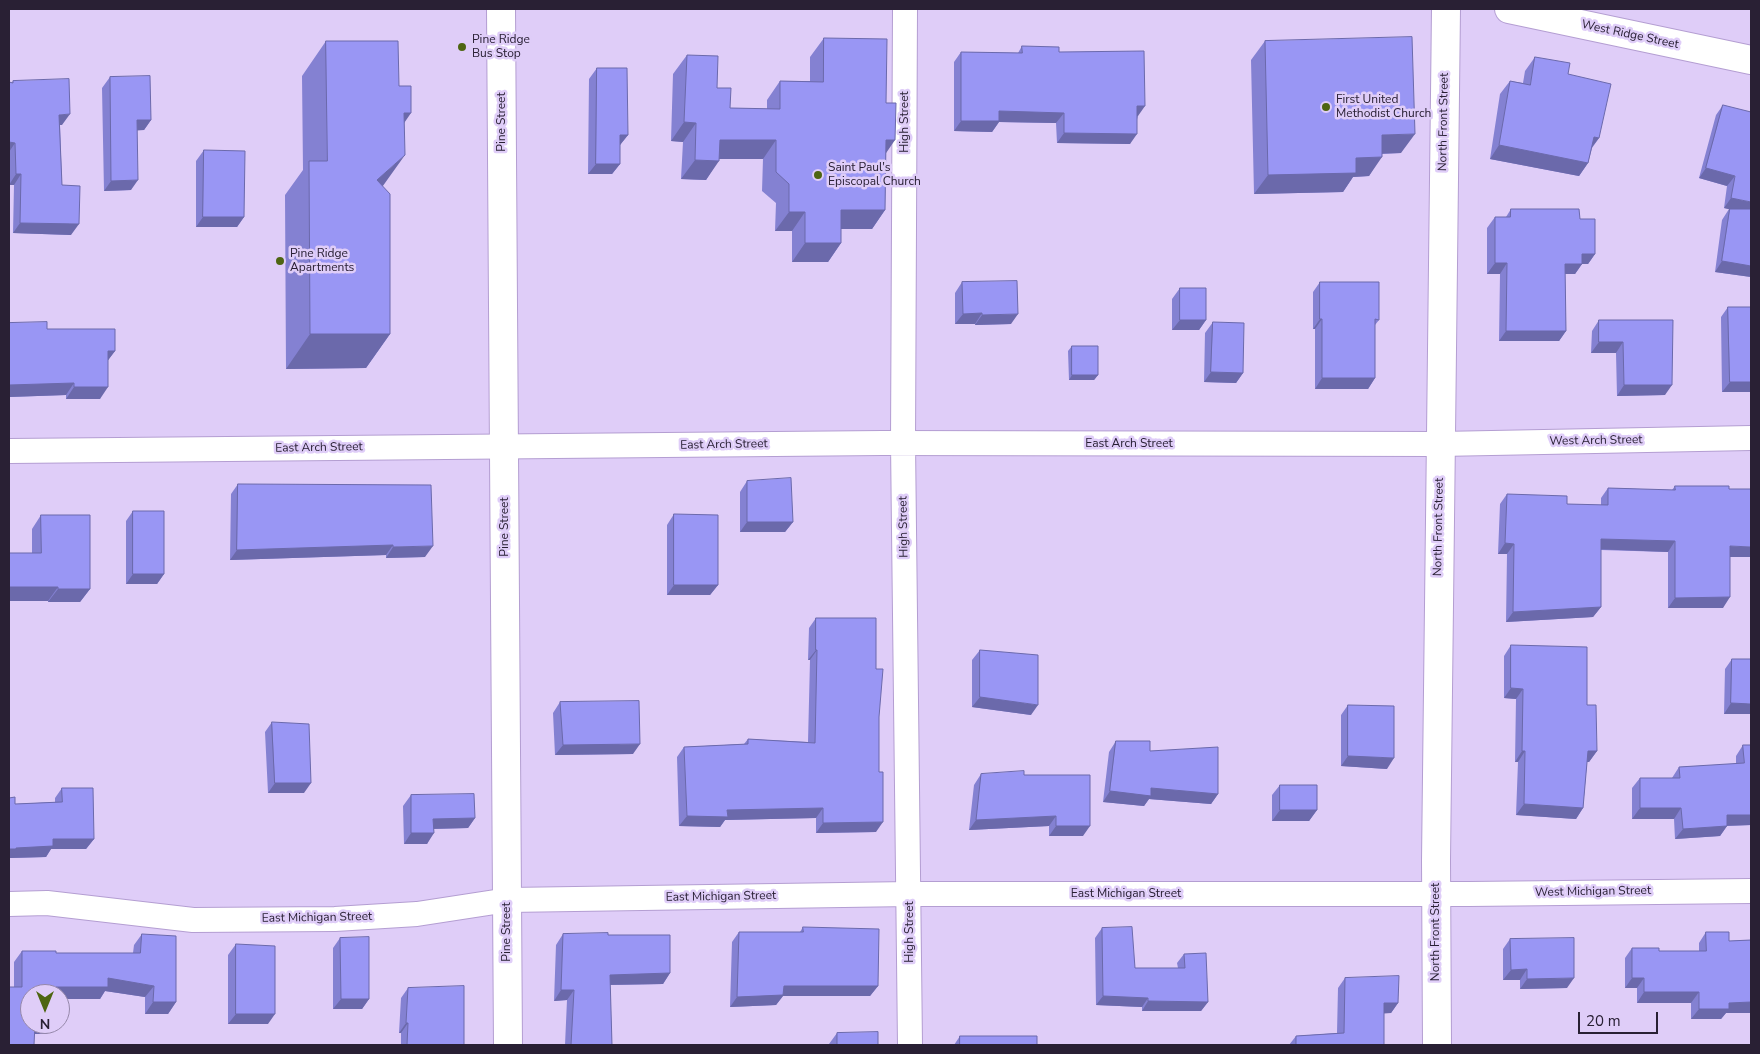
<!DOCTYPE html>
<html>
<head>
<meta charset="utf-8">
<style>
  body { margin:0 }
  #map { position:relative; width:1760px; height:1054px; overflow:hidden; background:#dfcdf8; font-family:"Nunito Sans",sans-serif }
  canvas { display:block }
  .frame { position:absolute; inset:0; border:10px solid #292034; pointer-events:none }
  .north { position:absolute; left:20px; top:984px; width:50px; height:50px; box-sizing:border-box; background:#dfcdf8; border:1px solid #9688aa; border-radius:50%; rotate:180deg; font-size:14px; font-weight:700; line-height:20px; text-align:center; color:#292034 }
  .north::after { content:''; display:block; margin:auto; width:18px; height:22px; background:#4e6512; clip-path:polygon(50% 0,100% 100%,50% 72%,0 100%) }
  .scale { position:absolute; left:1578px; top:1012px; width:80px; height:22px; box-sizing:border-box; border:2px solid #292034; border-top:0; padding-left:6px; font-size:15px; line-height:18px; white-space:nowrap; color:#292034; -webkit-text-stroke:4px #dfcdf8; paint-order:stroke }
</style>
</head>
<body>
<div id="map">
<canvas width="1760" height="1054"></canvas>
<div class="frame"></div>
<div class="north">N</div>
<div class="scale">20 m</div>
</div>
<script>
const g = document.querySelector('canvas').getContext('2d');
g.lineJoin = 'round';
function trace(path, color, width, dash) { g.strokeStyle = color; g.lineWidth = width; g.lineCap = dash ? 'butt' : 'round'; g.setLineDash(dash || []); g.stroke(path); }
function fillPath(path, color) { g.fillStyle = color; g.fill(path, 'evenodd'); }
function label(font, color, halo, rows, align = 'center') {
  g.font = font + ' "Nunito Sans",sans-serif'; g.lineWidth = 5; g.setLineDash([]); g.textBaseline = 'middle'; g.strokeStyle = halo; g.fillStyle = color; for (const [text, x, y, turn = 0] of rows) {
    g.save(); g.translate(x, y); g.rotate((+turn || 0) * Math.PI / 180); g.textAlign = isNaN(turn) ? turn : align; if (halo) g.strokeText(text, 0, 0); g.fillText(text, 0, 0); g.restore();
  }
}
const minor = new Path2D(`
  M 905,9 L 903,443 L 910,1045
  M 9,451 L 883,443 L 1440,444 L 1751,438
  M 9,904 L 47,903 L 193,920 L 335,919 L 417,914 L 508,900 L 910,894 L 1469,894 L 1751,891`);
const tertiary = new Path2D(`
  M 501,9 L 508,1045
  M 1509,9 L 1751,60
  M 1437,1045 L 1436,860 L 1446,9`);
trace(minor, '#b49ed2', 26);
trace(tertiary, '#b49ed2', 30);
trace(minor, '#fff', 24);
trace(tertiary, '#fff', 28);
fillPath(new Path2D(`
  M 824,38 L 886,153 L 885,210 L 872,229 L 841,229 L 841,243 L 828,262 L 792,262 L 792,231 L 775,231 L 776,203 L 762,191 L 763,159 L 719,159 L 706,180 L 681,179 L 683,142 L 671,141 L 673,74 L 687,55 L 717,88 L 730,108 L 767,109 L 767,100 L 780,81 L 810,81 L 810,57 Z
  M 326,41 L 399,86 L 404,123 L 382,187 L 390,334 L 366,368 L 286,369 L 285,195 L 303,170 L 302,76 Z
  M 1265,41 L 1401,153 L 1382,154 L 1369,176 L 1353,177 L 1343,192 L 1254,194 L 1251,60 Z
  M 1022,46 L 1059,52 L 1138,116 L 1130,144 L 1057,143 L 1056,123 L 999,122 L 992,132 L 954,131 L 954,62 L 961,52 L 1018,53 Z
  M 1535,57 L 1568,74 L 1599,138 L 1592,148 L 1588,163 L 1579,176 L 1490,159 L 1500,94 L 1510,81 L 1523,83 L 1525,71 Z
  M 597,68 L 628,135 L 620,145 L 620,164 L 612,174 L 588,174 L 589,79 Z
  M 110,77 L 151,120 L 144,130 L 137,130 L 131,190 L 104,191 L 102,88 Z
  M 13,81 L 62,125 L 60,125 L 62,185 L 71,235 L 13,233 L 14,185 L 9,185 L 9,82 L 12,83 Z
  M 1723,105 L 1751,277 L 1715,272 L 1722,220 L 1729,209 L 1724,208 L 1727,186 L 1699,178 L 1716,115 Z
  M 204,150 L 244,217 L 237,227 L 196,227 L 196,161 Z
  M 1511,209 L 1580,219 L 1595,254 L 1588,264 L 1582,264 L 1575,274 L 1565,274 L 1566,331 L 1559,341 L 1499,341 L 1500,274 L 1487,274 L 1487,228 L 1495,217 L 1506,217 Z
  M 962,282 L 1011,324 L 975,325 L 975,324 L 955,324 L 955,293 Z
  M 1320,282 L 1379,320 L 1375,325 L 1375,378 L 1368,389 L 1315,389 L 1315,329 L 1313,329 L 1313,292 Z
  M 1180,288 L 1206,320 L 1199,330 L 1172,330 L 1172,299 Z
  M 1728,307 L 1751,307 L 1751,392 L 1722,392 L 1721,317 Z
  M 1599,320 L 1673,320 L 1665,395 L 1617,396 L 1616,353 L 1591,353 L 1592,331 Z
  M 1213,322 L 1243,373 L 1236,383 L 1204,382 L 1205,333 Z
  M 9,323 L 47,329 L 115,351 L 108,360 L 100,399 L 66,399 L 66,395 L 9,397 Z
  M 1072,346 L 1098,375 L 1094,380 L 1069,380 L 1068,351 Z
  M 747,481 L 793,522 L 785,532 L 740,532 L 740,492 Z
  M 238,484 L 425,557 L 386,558 L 386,555 L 230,560 L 231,494 Z
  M 1675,486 L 1730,557 L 1723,608 L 1668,608 L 1668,552 L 1601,550 L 1601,607 L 1593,617 L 1506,622 L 1507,554 L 1498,554 L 1500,504 L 1507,494 L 1567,504 L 1601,505 L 1601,498 L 1608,488 L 1672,490 Z
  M 133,511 L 164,574 L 157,584 L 126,584 L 126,521 Z
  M 674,514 L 718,585 L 710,595 L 667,595 L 667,525 Z
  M 41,515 L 90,589 L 80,602 L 48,602 L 48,601 L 9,601 L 32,553 L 32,529 Z
  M 816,618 L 876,669 L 879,717 L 876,832 L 816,833 L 816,818 L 725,820 L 720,827 L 679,826 L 677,757 L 684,747 L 744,744 L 748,739 L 808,742 L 810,660 L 808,660 L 809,628 Z
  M 1511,645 L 1587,705 L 1597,751 L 1589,762 L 1587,762 L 1583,808 L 1576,819 L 1516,815 L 1518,762 L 1515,762 L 1516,699 L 1504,698 L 1504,656 Z
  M 980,650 L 1031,715 L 972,707 L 972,660 Z
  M 1732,659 L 1751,714 L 1724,714 L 1725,669 Z
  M 560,702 L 633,754 L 555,755 L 553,713 Z
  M 1348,705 L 1387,769 L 1341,766 L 1341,715 Z
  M 272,722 L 304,793 L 268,793 L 265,732 Z
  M 1116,741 L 1150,751 L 1218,794 L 1211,804 L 1149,799 L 1144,806 L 1103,802 L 1109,752 Z
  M 1743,745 L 1751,745 L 1751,825 L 1727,826 L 1720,836 L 1675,839 L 1674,819 L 1632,819 L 1632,788 L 1640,778 L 1672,778 L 1679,767 L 1736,764 L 1736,756 Z
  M 981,774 L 1024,775 L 1083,836 L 1049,836 L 1049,826 L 969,830 L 974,785 Z
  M 1280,785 L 1317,810 L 1309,821 L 1272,821 L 1272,795 Z
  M 62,788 L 94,839 L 86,849 L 51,849 L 46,857 L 10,858 L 15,804 L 55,802 L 55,798 Z
  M 411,795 L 475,818 L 468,828 L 434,829 L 427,844 L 404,844 L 403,806 Z
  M 803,927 L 878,986 L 870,996 L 783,996 L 776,1005 L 730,1007 L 732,942 L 739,932 L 800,932 Z
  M 1102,928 L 1135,968 L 1178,968 L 1177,963 L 1184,954 L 1208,1002 L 1201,1011 L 1142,1011 L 1142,1007 L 1096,1005 L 1095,938 Z
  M 1706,932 L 1729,941 L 1751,940 L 1751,1013 L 1726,1013 L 1721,1019 L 1691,1019 L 1691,1003 L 1637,1003 L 1637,988 L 1625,988 L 1625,958 L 1632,948 L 1659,951 L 1699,951 L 1699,943 Z
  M 142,934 L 176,1002 L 168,1014 L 145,1014 L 145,997 L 105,991 L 100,999 L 60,999 L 30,994 L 47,1034 L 34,1034 L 9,1045 L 9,987 L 14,987 L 14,962 L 22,951 L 56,953 L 133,953 L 134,945 Z
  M 563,934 L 608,935 L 670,973 L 663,984 L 610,985 L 612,1045 L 565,1045 L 567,1000 L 554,1001 L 556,945 Z
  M 340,938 L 369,999 L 362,1009 L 333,1009 L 333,948 Z
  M 1510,939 L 1567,988 L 1520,989 L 1520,980 L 1503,980 L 1503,949 Z
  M 236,944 L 268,1024 L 228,1024 L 228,955 Z
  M 1345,978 L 1398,1003 L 1391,1013 L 1384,1013 L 1384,1045 L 1289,1045 L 1296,1036 L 1337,1033 L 1338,988 Z
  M 408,988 L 464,1045 L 401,1045 L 401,1033 L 399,1033 L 401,998 Z
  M 837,1033 L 878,1045 L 829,1045 L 829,1044 Z
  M 960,1036 L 1037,1045 L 954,1045 Z`), '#8481d2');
fillPath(new Path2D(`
  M 1137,106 L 1145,106 L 1138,116 L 1130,116 Z
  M 999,111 L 1064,113 L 1056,123 L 999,122 L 992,132 L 954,131 L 961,121 Z
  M 404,113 L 411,113 L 387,148 Z
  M 70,114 L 62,125 L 52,125 L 59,115 Z
  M 137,120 L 151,120 L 144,130 L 130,131 Z
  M 684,122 L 696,123 L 683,142 L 671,141 Z
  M 1064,133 L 1137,134 L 1130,144 L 1057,143 Z
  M 1415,134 L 1401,153 L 1368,154 L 1382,135 Z
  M 620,135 L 628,135 L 620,145 L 612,145 Z
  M 1594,137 L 1599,138 L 1589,151 Z
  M 720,140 L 776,140 L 763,159 L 707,159 Z
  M 886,140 L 895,140 L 882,159 Z
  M 9,142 L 15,143 L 9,152 Z
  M 1499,145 L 1588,163 L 1579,176 L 1490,159 Z
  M 405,155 L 380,190 L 377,180 Z
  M 1382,157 L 1369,176 L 1353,177 L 1343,192 L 1254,194 L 1268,175 L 1356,158 Z
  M 695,160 L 719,161 L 706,180 L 681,179 Z
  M 596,164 L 620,164 L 612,174 L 588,174 Z
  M 1706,168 L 1735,176 L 1727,186 L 1699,178 Z
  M 16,174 L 21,174 L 14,185 L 9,185 Z
  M 138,180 L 131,190 L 104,191 L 111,181 Z
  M 1731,198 L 1751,202 L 1751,210 L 1749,214 L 1724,208 Z
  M 841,210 L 885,210 L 872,229 L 828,229 Z
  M 789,212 L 805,212 L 792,231 L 775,231 Z
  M 203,217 L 244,217 L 237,227 L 196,227 Z
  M 20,223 L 79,224 L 71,235 L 13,233 Z
  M 805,243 L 841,243 L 828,262 L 792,262 Z
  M 1582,254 L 1595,254 L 1588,264 L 1582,264 L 1575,274 L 1558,274 L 1565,264 Z
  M 1722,261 L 1751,266 L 1751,277 L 1715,272 Z
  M 1495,263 L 1507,263 L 1500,274 L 1487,274 Z
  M 982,313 L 975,324 L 955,324 L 963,314 Z
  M 1018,314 L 1011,324 L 975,325 L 982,315 Z
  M 1320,319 L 1322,319 L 1315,329 L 1313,329 Z
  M 1180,320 L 1206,320 L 1199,330 L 1172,330 Z
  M 1506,331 L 1566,331 L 1559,341 L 1499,341 Z
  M 310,334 L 390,334 L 366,368 L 286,369 Z
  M 1599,342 L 1623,342 L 1616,353 L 1591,353 Z
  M 108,351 L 115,351 L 106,363 Z
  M 1211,372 L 1243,373 L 1236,383 L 1204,382 Z
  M 1072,375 L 1098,375 L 1094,380 L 1069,380 Z
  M 1322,378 L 1375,378 L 1368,389 L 1315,389 Z
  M 1730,382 L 1751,382 L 1751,392 L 1722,392 Z
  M 74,383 L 66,395 L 9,397 L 9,385 Z
  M 1624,385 L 1672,385 L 1665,395 L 1617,396 Z
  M 74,387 L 108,387 L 100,399 L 66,399 Z
  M 747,522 L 793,522 L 785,532 L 740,532 Z
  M 1601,539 L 1675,541 L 1668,552 L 1593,549 Z
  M 1505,543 L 1514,544 L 1507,554 L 1498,554 Z
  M 393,545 L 386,555 L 230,560 L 237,550 Z
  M 433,546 L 425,557 L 386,558 L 393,547 Z
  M 1730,546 L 1751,547 L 1751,557 L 1722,557 Z
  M 133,574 L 164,574 L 157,584 L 126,584 Z
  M 674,585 L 718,585 L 710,595 L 667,595 Z
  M 9,587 L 58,587 L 48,601 L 9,601 Z
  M 58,589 L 90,589 L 80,602 L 48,602 Z
  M 1730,597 L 1723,608 L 1668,608 L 1675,598 Z
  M 1601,607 L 1593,617 L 1506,622 L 1513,612 Z
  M 816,650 L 817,650 L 810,660 L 808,660 Z
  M 1511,688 L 1523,689 L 1516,699 L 1504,698 Z
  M 980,697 L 1038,705 L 1031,715 L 972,707 Z
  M 1731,703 L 1751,704 L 1751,714 L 1724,714 Z
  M 640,744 L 633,754 L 555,755 L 563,745 Z
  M 1522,751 L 1525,751 L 1518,762 L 1515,762 Z
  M 1588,751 L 1597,751 L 1589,762 L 1581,762 Z
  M 1348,756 L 1394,758 L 1387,769 L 1341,766 Z
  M 275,783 L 311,783 L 304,793 L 268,793 Z
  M 1151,788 L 1218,794 L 1211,804 L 1149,799 L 1144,806 L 1103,802 L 1110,791 Z
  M 1524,804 L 1583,808 L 1576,819 L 1516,815 Z
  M 823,808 L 816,818 L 725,820 L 720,827 L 679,826 L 687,816 L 727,810 Z
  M 1640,808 L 1681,808 L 1674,819 L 1632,819 Z
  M 1280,810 L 1317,810 L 1309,821 L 1272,821 Z
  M 1727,815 L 1751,815 L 1751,825 L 1719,826 Z
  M 1056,816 L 1049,826 L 969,830 L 976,820 Z
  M 475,818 L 468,828 L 426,829 L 433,819 Z
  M 883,822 L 876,832 L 816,833 L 823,823 Z
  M 1056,826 L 1090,826 L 1083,836 L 1049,836 Z
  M 1727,826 L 1720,836 L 1675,839 L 1683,829 Z
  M 411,833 L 434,833 L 427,844 L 404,844 Z
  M 53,839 L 94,839 L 86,849 L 51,849 L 46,857 L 10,858 L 9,859 L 9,849 Z
  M 1527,969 L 1520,980 L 1503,980 L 1511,970 Z
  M 670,973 L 663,984 L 603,985 L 610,975 Z
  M 108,978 L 154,986 L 145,997 L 105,991 L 100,999 L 60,999 L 60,994 L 51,994 L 56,987 Z
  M 1574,978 L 1567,988 L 1520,989 L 1527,979 Z
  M 1632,978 L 1644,978 L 1637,988 L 1625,988 Z
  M 784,986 L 878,986 L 870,996 L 783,996 L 776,1005 L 730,1007 L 737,997 Z
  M 561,990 L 574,990 L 567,1000 L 554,1001 Z
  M 1644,992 L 1699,992 L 1691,1003 L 1637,1003 Z
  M 1103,996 L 1148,998 L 1142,1007 L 1096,1005 Z
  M 341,999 L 369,999 L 362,1009 L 333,1009 Z
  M 1148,1001 L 1208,1002 L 1201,1011 L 1142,1011 Z
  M 153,1002 L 176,1002 L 168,1014 L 145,1014 Z
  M 1751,1002 L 1751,1013 L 1726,1013 L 1721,1019 L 1691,1019 L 1699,1009 L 1729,1003 Z
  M 1384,1003 L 1398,1003 L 1391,1013 L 1377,1014 Z
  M 236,1014 L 275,1014 L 268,1024 L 228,1024 Z
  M 406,1023 L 408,1023 L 401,1033 L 399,1033 Z
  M 33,1024 L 54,1024 L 47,1034 L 27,1034 Z`), '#6b69ab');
const building = new Path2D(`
  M 1412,37 L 1415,134 L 1382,135 L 1382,157 L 1356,158 L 1356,173 L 1268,175 L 1265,41 Z
  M 824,38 L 887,39 L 886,103 L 896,103 L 895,140 L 886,140 L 885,210 L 841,210 L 841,243 L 805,243 L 805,212 L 789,212 L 789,184 L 776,172 L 776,140 L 720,140 L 719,161 L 695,160 L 696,123 L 684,122 L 687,55 L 718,56 L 717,88 L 731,88 L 730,108 L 780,109 L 780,81 L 823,82 Z
  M 326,41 L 398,41 L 399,86 L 411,86 L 411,113 L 404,113 L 405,155 L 377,180 L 390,194 L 390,334 L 310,334 L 309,161 L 327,161 Z
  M 1022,46 L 1059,47 L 1059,52 L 1144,51 L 1145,106 L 1137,106 L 1137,134 L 1064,133 L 1064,113 L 999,111 L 999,121 L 961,121 L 961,52 L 1022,53 Z
  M 1535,57 L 1570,63 L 1568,74 L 1611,84 L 1599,138 L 1594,137 L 1588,163 L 1499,145 L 1510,81 L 1530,85 Z
  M 597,68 L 627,68 L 628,135 L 620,135 L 620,164 L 596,164 Z
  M 150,76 L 151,120 L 137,120 L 138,180 L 111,181 L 110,77 Z
  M 69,79 L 70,114 L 59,115 L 62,185 L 80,186 L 79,224 L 20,223 L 21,174 L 16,174 L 15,143 L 9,142 L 9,82 L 13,83 L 13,81 Z
  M 1723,105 L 1751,112 L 1751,202 L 1731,198 L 1735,176 L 1706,168 Z
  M 204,150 L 245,151 L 244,217 L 203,217 Z
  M 1511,209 L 1579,209 L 1580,219 L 1595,219 L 1595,254 L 1582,254 L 1582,264 L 1565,264 L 1566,331 L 1506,331 L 1507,263 L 1495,263 L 1495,217 L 1510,217 Z
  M 1730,209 L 1751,209 L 1751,266 L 1722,261 Z
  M 1017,281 L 1018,314 L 982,315 L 982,313 L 963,314 L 962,282 Z
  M 1320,282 L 1379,282 L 1379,320 L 1375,319 L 1375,378 L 1322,378 L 1322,319 L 1320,319 Z
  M 1180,288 L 1206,288 L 1206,320 L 1180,320 Z
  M 1728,307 L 1751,307 L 1751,382 L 1730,382 Z
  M 1599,320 L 1673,320 L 1672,385 L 1624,385 L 1623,342 L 1599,342 Z
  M 47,322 L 47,329 L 115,329 L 115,351 L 108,351 L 108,387 L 74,387 L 74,383 L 9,385 L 9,323 Z
  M 1213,322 L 1244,323 L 1243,373 L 1211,372 Z
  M 1072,346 L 1098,346 L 1098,375 L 1072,375 Z
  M 791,478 L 793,522 L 747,522 L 747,481 Z
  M 238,484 L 431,485 L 433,546 L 393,547 L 393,545 L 237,550 Z
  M 1675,486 L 1729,486 L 1729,489 L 1751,489 L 1751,547 L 1730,546 L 1730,597 L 1675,598 L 1675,541 L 1601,539 L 1601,607 L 1513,612 L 1514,544 L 1505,543 L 1507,494 L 1567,496 L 1567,504 L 1608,505 L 1608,488 L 1675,490 Z
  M 133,511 L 164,511 L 164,574 L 133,574 Z
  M 674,514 L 718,515 L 718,585 L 674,585 Z
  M 41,515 L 90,515 L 90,589 L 58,589 L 58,587 L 9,587 L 9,553 L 41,553 Z
  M 816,618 L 876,618 L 876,669 L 883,669 L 879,717 L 879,772 L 883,772 L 883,822 L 823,823 L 823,808 L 727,810 L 728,817 L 687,816 L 684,747 L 748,744 L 748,739 L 815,743 L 817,650 L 816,650 Z
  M 1511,645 L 1587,647 L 1587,705 L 1596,705 L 1597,751 L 1588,751 L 1583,808 L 1524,804 L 1525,751 L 1522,751 L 1523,689 L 1511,688 Z
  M 980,650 L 1038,655 L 1038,705 L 980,697 Z
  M 1732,659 L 1751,659 L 1751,704 L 1731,703 Z
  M 639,701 L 640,744 L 563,745 L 560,702 Z
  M 1348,705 L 1394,706 L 1394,758 L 1348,756 Z
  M 272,722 L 309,724 L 311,783 L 275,783 Z
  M 1116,741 L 1150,741 L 1150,751 L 1218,747 L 1218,794 L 1151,788 L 1151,796 L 1110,791 Z
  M 1743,745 L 1751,745 L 1751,815 L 1727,815 L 1727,826 L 1683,829 L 1681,808 L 1640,808 L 1640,778 L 1680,778 L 1679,767 L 1744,763 Z
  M 1024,771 L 1024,775 L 1090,775 L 1090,826 L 1056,826 L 1056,816 L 976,820 L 981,774 Z
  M 1280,785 L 1317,785 L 1317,810 L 1280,810 Z
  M 62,788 L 93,788 L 94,839 L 53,839 L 53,846 L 16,848 L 16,849 L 9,849 L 9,798 L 15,797 L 15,804 L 62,802 Z
  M 474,794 L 475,818 L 433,819 L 434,833 L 411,833 L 411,795 Z
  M 803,927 L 879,929 L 878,986 L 784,986 L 783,995 L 737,997 L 739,932 L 803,932 Z
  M 1132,927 L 1135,968 L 1185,968 L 1184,954 L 1206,953 L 1208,1002 L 1148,1001 L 1148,998 L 1103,996 L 1102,928 Z
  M 1706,932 L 1729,932 L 1729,941 L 1751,940 L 1751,1002 L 1729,1003 L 1729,1009 L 1699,1009 L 1699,992 L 1644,992 L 1644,978 L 1632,978 L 1632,948 L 1659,948 L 1659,951 L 1706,951 Z
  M 608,933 L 608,935 L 670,935 L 670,973 L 610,975 L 612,1045 L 571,1045 L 574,990 L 561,990 L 563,934 Z
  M 142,934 L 176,936 L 176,1002 L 153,1002 L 154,986 L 108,978 L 108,987 L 56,987 L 55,994 L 30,994 L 30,1024 L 35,1024 L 34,1045 L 9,1045 L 9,987 L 22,987 L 22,951 L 56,951 L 56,953 L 140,953 Z
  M 369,937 L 369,999 L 341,999 L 340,938 Z
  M 1574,938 L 1574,978 L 1527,979 L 1527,969 L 1511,970 L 1510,939 Z
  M 236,944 L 275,946 L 275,1014 L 236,1014 Z
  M 1399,976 L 1398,1003 L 1384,1003 L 1384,1045 L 1296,1045 L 1296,1036 L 1344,1033 L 1345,978 Z
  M 464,986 L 464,1045 L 407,1045 L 408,1023 L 406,1023 L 408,988 Z
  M 878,1032 L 878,1045 L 837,1045 L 837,1033 Z
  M 960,1036 L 1037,1036 L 1037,1045 L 960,1045 Z`);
fillPath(building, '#9996f4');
trace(building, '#6b69ab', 1);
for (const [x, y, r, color] of [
  [462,47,5,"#4e6512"],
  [1326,107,5,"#4e6512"],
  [818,175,5,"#4e6512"],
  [280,261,5,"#4e6512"]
]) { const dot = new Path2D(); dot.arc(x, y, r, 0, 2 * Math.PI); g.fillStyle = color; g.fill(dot); trace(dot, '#dfcdf8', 2); }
label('12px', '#292034', '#dfcdf8', [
  ["West Ridge Street",1630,35,12],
  ["Pine Street",502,122,-90],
  ["High Street",905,122,-90],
  ["North Front Street",1444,122,-89],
  ["West Arch Street",1596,441,-1],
  ["East Arch Street",1129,444],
  ["East Arch Street",724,445,-1],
  ["East Arch Street",319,448,-1],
  ["Pine Street",505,527,-90],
  ["High Street",904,527,-91],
  ["North Front Street",1439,527,-89],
  ["West Michigan Street",1593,892,-1],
  ["East Michigan Street",1126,894],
  ["East Michigan Street",721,897,-1],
  ["East Michigan Street",317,918,-1],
  ["Pine Street",507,932,-90],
  ["High Street",910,932,-90],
  ["North Front Street",1436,932,-90]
]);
label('12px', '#292034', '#dfcdf8', [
  ["Pine Ridge",472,40],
  ["Bus Stop",472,54],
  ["First United",1336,100],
  ["Methodist Church",1336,114],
  ["Saint Paul's",828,168],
  ["Episcopal Church",828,182],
  ["Pine Ridge",290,254],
  ["Apartments",290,268]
], 'left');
</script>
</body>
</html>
